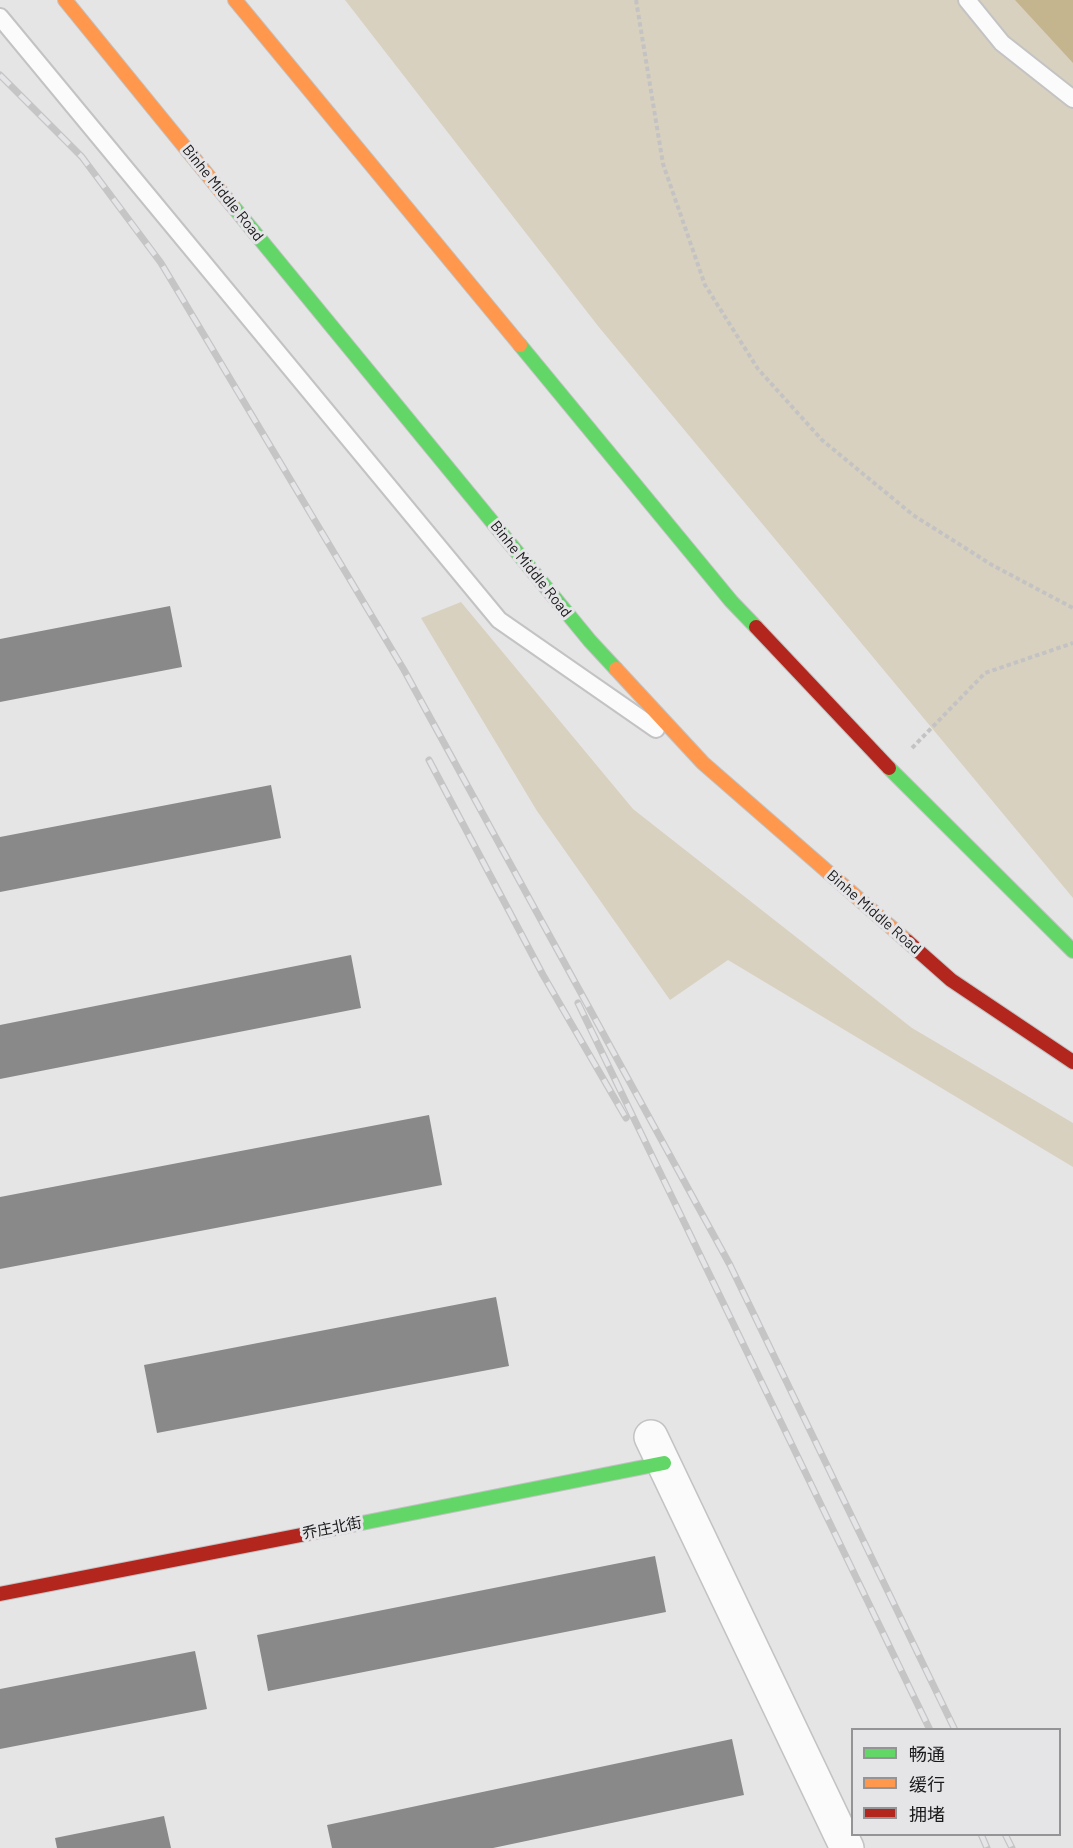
<!DOCTYPE html>
<html>
<head>
<meta charset="utf-8">
<style>
  body { margin:0 }
  #map { position:relative; width:1073px; height:1848px; overflow:hidden; background:#e5e5e6; font-family:Barlow,"Noto Sans SC",sans-serif }
  canvas { display:block }
  .legend { position:absolute; left:851px; top:1728px; width:210px; height:108px; box-sizing:border-box; background:#e5e4e7; border:2px solid #949395; margin:0; padding:8px 10px; list-style:none; font-size:18px; color:#1b1a1b }
  .legend li { display:flex; align-items:center; gap:12px; height:30px }
  .legend b { width:30px; border:2px solid #949395 }
</style>
</head>
<body>
<div id="map">
<canvas width="1073" height="1848"></canvas>
<ul class="legend">
<li><b style="height:8px;background:#63d668"></b>畅通</li>
<li><b style="height:8px;background:#ff974d"></b>缓行</li>
<li><b style="height:8px;background:#b3261e"></b>拥堵</li>
</ul>
</div>
<script>
const g = document.querySelector('canvas').getContext('2d');
g.lineJoin = 'round';
function fillPath(path, color) { g.fillStyle = color; g.fill(path, 'evenodd'); }
function trace(path, color, width, dash) { g.strokeStyle = color; g.lineWidth = width; g.lineCap = dash ? 'butt' : 'round'; g.setLineDash(dash || []); g.stroke(path); }
function label(font, color, halo, rows, align = 'center') {
  g.font = font + ' Barlow,"Noto Sans SC",sans-serif'; g.lineWidth = 6; g.setLineDash([]); g.textBaseline = 'middle'; g.strokeStyle = halo; g.fillStyle = color; for (const [text, x, y, turn = 0] of rows) {
    g.save(); g.translate(x, y); g.rotate((+turn || 0) * Math.PI / 180); g.textAlign = isNaN(turn) ? turn : align; if (halo) g.strokeText(text, 0, 0); g.fillText(text, 0, 0); g.restore();
  }
}
fillPath(new Path2D(`
  M 345,0 L 1073,0 L 1073,898 L 598,326 Z
  M 461,602 L 633,809 L 912,1028 L 1073,1123 L 1073,1167 L 728,960 L 670,1000 L 537,811 L 421,618 Z`), '#d9d1bf');
fillPath(new Path2D(`
  M 1015,0 L 1073,0 L 1073,63 Z`), '#c5b58f');
fillPath(new Path2D(`
  M 170,606 L 182,667 L 0,702 L 0,639 Z
  M 271,785 L 281,838 L 0,892 L 0,837 Z
  M 351,955 L 361,1008 L 0,1079 L 0,1025 Z
  M 429,1115 L 442,1185 L 0,1269 L 0,1197 Z
  M 496,1297 L 509,1366 L 157,1433 L 144,1365 Z
  M 655,1556 L 666,1612 L 268,1691 L 257,1635 Z
  M 195,1651 L 207,1709 L 0,1749 L 0,1689 Z
  M 732,1739 L 744,1795 L 493,1848 L 332,1848 L 327,1825 Z
  M 164,1816 L 171,1848 L 57,1848 L 55,1838 Z`), '#89898a');
const lane = new Path2D(`
  M 967,0 L 1002,43 L 1073,99
  M 0,17 L 499,620 L 656,729`);
const street = new Path2D(`
  M 651,1437 L 847,1848`);
const fast = new Path2D(`
  M 232,205 L 590,641 L 616,669
  M 520,345 L 731,601 L 756,627
  M 889,768 L 1073,951
  M 342,1527 L 664,1463`);
const slow = new Path2D(`
  M 65,0 L 232,205
  M 235,0 L 520,345
  M 616,669 L 703,763 L 907,941`);
const jam = new Path2D(`
  M 756,627 L 889,768
  M 907,941 L 951,980 L 1073,1062
  M 0,1594 L 342,1527`);
trace(lane, '#c3c3c4', 20);
trace(street, '#c3c3c4', 36);
trace(fast, '#c3c3c4', 16);
trace(slow, '#c3c3c4', 16);
trace(jam, '#c3c3c4', 16);
trace(new Path2D(`
  M 636,0 L 663,164 L 705,285 L 758,369 L 822,440 L 913,515 L 992,565 L 1073,608
  M 912,748 L 985,673 L 1073,643`), '#c4c3c4', 4, [4.5, 3]);
trace(lane, '#fbfbfb', 16);
trace(street, '#fbfbfb', 33);
trace(fast, '#63d668', 14);
trace(slow, '#ff974d', 14);
trace(jam, '#b3261e', 14);
const rail = new Path2D(`
  M 0,75 L 82,157 L 161,263 L 404,670 L 730,1265 L 955,1730
  M 429,760 L 543,975 L 626,1118
  M 578,1003 L 930,1730
  M 981,1834 L 987,1848
  M 1005,1834 L 1012,1848`);
trace(rail, '#c6c5c6', 7);
trace(rail, '#e5e4e7', 4.5, [14]);
label('15px', '#1b1a1b', '#e5e4e7', [
  ["Binhe Middle Road",223,193,51],
  ["Binhe Middle Road",531,569,51],
  ["Binhe Middle Road",874,912,41],
  ["乔庄北街",332,1528,-11]
]);
</script>
</body>
</html>
